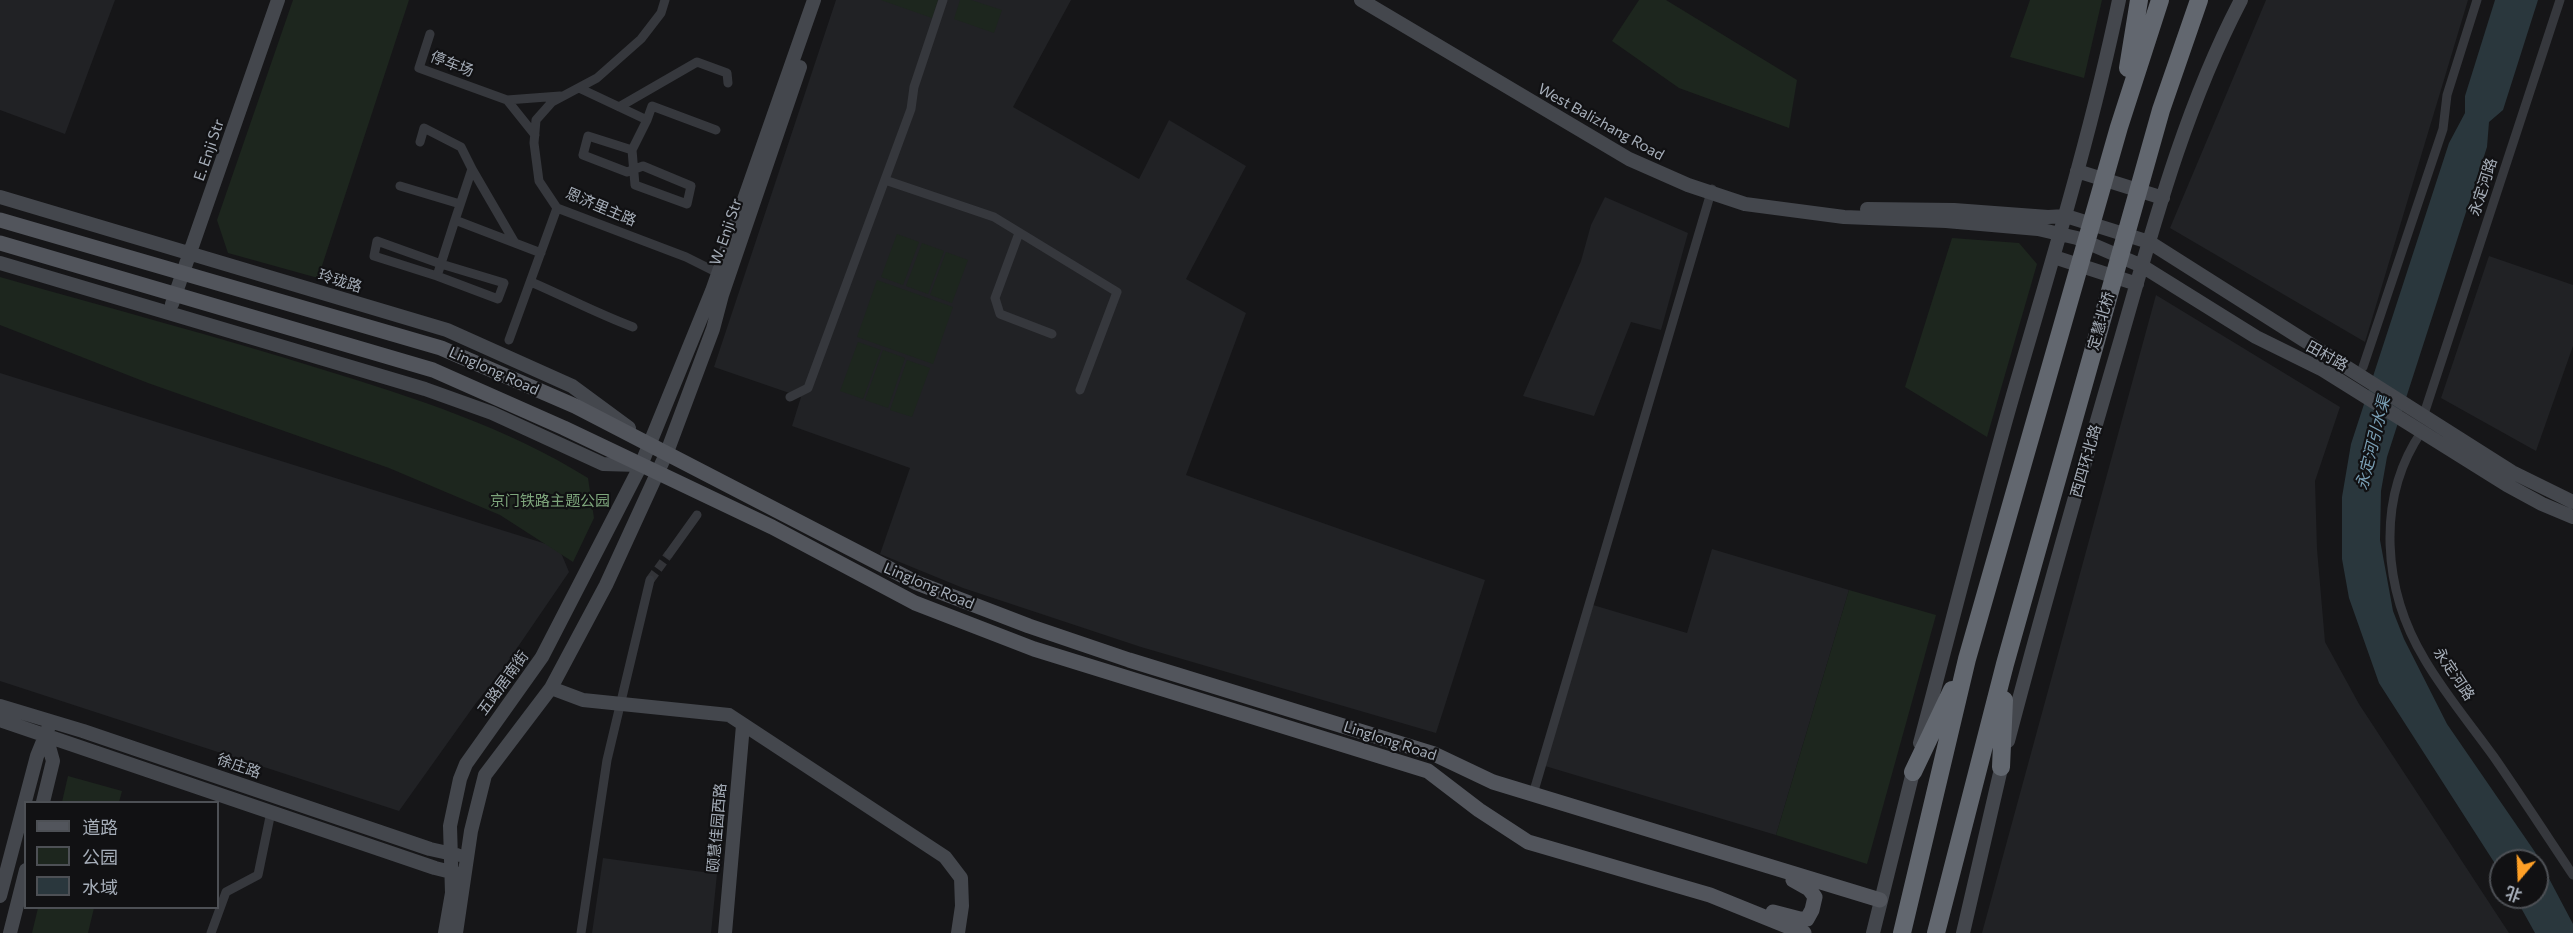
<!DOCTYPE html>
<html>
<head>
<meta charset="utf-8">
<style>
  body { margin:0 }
  #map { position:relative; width:2573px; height:933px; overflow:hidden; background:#161618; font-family:Commissioner,"Noto Sans SC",sans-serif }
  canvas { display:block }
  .legend { position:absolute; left:24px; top:801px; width:195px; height:108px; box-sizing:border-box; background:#111113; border:2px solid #4d5055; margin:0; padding:8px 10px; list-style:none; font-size:18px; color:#a6aeb9 }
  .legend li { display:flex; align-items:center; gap:12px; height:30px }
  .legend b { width:30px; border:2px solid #4d5055 }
  .north { position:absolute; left:2489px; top:849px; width:60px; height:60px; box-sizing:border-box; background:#111113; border:2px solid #4d5055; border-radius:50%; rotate:199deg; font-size:16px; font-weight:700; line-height:24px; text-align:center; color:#a6aeb9 }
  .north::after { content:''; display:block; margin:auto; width:21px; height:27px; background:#ffa026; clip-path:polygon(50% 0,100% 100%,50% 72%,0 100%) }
</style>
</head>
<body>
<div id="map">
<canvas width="2573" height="933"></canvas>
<ul class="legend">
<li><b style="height:8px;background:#52555c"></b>道路</li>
<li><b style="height:16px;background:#1d261e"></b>公园</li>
<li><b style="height:16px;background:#2a373d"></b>水域</li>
</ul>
<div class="north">北</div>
</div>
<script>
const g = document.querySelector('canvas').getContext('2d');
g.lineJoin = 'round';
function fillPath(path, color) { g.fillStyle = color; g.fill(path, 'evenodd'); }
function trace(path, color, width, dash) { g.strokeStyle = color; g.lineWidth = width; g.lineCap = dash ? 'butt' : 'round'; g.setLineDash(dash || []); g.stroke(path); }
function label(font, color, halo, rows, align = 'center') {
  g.font = font + ' Commissioner,"Noto Sans SC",sans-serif'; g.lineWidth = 4.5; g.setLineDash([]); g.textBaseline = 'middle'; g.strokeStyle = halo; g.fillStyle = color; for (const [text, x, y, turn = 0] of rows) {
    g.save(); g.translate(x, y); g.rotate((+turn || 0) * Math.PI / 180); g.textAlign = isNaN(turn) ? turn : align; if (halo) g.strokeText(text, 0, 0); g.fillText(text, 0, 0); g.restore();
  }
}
fillPath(new Path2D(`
  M 0,0 L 115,0 L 65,134 L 0,110 Z
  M 836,0 L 1071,0 L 1013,107 L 1139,179 L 1169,120 L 1246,166 L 1186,279 L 1246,313 L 1186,475 L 1485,580 L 1436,733 L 1141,647 L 963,588 L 880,554 L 910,468 L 792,426 L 801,397 L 714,367 Z
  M 2266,0 L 2468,0 L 2365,342 L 2170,228 Z
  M 1605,197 L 1688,233 L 1661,330 L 1631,322 L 1594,416 L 1523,396 L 1581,261 L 1591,225 Z
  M 2489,256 L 2573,285 L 2573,346 L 2536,451 L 2441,398 Z
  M 2156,295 L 2340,407 L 2315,481 L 2317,549 L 2325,642 L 2359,704 L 2509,933 L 1982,933 Z
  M 0,373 L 559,548 L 569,572 L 500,673 L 476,703 L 399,811 L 0,681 Z
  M 1712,549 L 1849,590 L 1776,835 L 1545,766 L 1593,605 L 1687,633 Z
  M 603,858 L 717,874 L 711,933 L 592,933 Z`), '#212225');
fillPath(new Path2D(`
  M 293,0 L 409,0 L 318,278 L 228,253 L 217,220 Z
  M 881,0 L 938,0 L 932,18 Z
  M 960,0 L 971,0 L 1002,10 L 994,33 L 954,19 Z
  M 1639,0 L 1666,0 L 1797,80 L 1789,128 L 1679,88 L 1612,41 Z
  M 2030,0 L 2102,0 L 2084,78 L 2010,57 Z
  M 897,234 L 919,242 L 903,285 L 881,277 Z
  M 1952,238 L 2019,243 L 2037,264 L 1987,437 L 1905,387 Z
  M 922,243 L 944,251 L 928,294 L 906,286 Z
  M 946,252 L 968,260 L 952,303 L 930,295 Z
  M 0,277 C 108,308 216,336 324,370 C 415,398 506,427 588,478 L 594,518 L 573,562 L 500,515 L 389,468 L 148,383 L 0,325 Z
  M 877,280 L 953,307 L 933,364 L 857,337 Z
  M 858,342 L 881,350 L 863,399 L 840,391 Z
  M 883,350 L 905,358 L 888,408 L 865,400 Z
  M 907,360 L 930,368 L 912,417 L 890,410 Z
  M 1849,590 L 1936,615 L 1867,864 L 1776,835 Z
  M 68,776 L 122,791 L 119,802 L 62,802 Z
  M 38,908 L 94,908 L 88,933 L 32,933 Z`), '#1d261e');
fillPath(new Path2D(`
  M 2495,0 L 2538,0 L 2503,110 L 2489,122 L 2487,147 L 2387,457 L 2381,491 L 2380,540 L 2393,611 L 2404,639 L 2447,724 L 2535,852 L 2573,924 L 2573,933 L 2535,933 L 2515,897 L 2537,897 L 2537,861 L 2501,861 L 2501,873 L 2379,683 L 2349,598 L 2342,559 L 2342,497 L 2351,444 L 2449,143 L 2465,113 L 2465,96 Z`), '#2a373d');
trace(new Path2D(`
  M 650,580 L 669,554`), '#333438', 9, [9, 4.5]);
trace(new Path2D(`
  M 665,0 L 661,13 L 641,39 L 597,78 L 552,102 L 536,120 L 534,143 L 539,181 L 557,208 L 686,257 L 718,273
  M 430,34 L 419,68 L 507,100
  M 579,88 L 647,120 L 632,150 L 588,136 L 583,155 L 627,172 L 643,166 L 691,186 L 687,204 L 635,185 L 632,150
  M 619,107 L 697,62 L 727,73 L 728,83
  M 647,120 L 652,106 L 716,130
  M 535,135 L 507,100 L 560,96
  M 420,142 L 424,128 L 461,147 L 472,169
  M 885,180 L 994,217 L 1117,292 L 1080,390
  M 400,186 L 460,204
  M 1019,233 L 995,298 L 1000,314 L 1052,334
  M 515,243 L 472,169 L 455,220 L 541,253
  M 437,276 L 498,299 L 504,283 L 441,264 L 377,241 L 374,256 L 437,276 L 455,220
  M 531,282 C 566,297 598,314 633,327
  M 509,340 L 557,208
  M 2363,367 L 2443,129 L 2447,95 L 2477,0
  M 790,397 L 808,388 L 911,109 L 914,87 L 943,0
  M 2423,417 L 2560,0
  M 2422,431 C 2375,499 2383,591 2425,660 C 2445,694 2471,725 2494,757 C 2521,796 2547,836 2573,875
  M 669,554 L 697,515
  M 1533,794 L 1712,189
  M 211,933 L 226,892 L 258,875 L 271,812
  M 581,933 L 607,760 L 650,580`), '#36383d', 9);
trace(new Path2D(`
  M 1361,0 L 1629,159 L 1688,185 L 1745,204 L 1844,217 L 1946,221 L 2038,229 L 2077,238 L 2142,266 L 2256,337 L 2323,370 L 2507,485 L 2542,504 L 2573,517
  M 2077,171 L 2163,198
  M 0,197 L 447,330 L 572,386 L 629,428
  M 1867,209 L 1954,210 L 2048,217 L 2066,216 L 2149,242 L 2512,472 L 2573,502
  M 2054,257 L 2137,284
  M 0,263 L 425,389 L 492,413 L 603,464 L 639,465
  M 172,304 L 278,0
  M 551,688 L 583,700 L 729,715 L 945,857 L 961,878 L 962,906 L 958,933
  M 0,706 L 83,731 L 430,849 L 457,855
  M 0,720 L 435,868 L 459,874
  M 2008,741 C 2043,608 2081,475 2120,342 C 2153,227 2185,107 2241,0
  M 1920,743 C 1951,627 1980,510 2013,395 C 2051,264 2091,134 2119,0
  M 43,802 L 53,761 L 46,736
  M 0,896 L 37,756 L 48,729
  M 10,933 L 26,870
  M 445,933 L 452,893 L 450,826 L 460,779 L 466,764 L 542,657 L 641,465 L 712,291 L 814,0
  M 456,933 L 471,831 L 485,775 L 551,688 L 606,585 L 667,452 L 713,329 L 722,295 L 800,67
  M 725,933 L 743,725
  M 1873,933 L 1915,764
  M 1963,933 L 2003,760`), '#44474d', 14);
trace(new Path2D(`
  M 0,220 L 441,348 L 575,406 L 917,583 L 1029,626 L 1129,660 L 1434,754 L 1493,782 L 1880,900
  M 0,243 L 433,370 L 564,428 L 772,527 L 915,603 L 1034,649 L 1428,771 L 1479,810 L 1528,842 L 1710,895 L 1804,933
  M 1773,912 L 1800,919 L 1807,919 L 1812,910 L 1815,897 L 1809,889 L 1793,880`), '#52555c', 15);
trace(new Path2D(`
  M 2128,68 L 2139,0
  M 2001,767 L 2004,700
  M 1913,772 L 1952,690
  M 1902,933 L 1967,659 L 2119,127 L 2160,0
  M 1936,933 L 2005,664 L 2161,110 L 2199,0`), '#62676f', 18);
label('15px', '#a6aeb9', '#111113', [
  ["停车场",452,64,21],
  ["West Balizhang Road",1601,122,29],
  ["E. Enji Str",209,150,-71],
  ["永定河路",2483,187,-72],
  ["恩济里主路",601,207,23],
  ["W. Enji Str",726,232,-71],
  ["玲珑路",340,281,17],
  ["定慧北桥",2101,321,-74],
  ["田村路",2327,356,29],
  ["Linglong Road",494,371,24],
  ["西四环北路",2086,461,-74],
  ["Linglong Road",929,586,23],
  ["永定河路",2454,674,56],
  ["五路居南街",503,683,-54],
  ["Linglong Road",1390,741,18],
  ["徐庄路",239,766,19],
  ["颐慧佳园西路",717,828,-85]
]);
label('15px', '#7ea67c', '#111113', [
  ["京门铁路主题公园",550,501]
]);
label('italic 16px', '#7ba1b7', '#111113', [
  ["永定河引水渠",2373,443,-76]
]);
</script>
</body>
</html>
